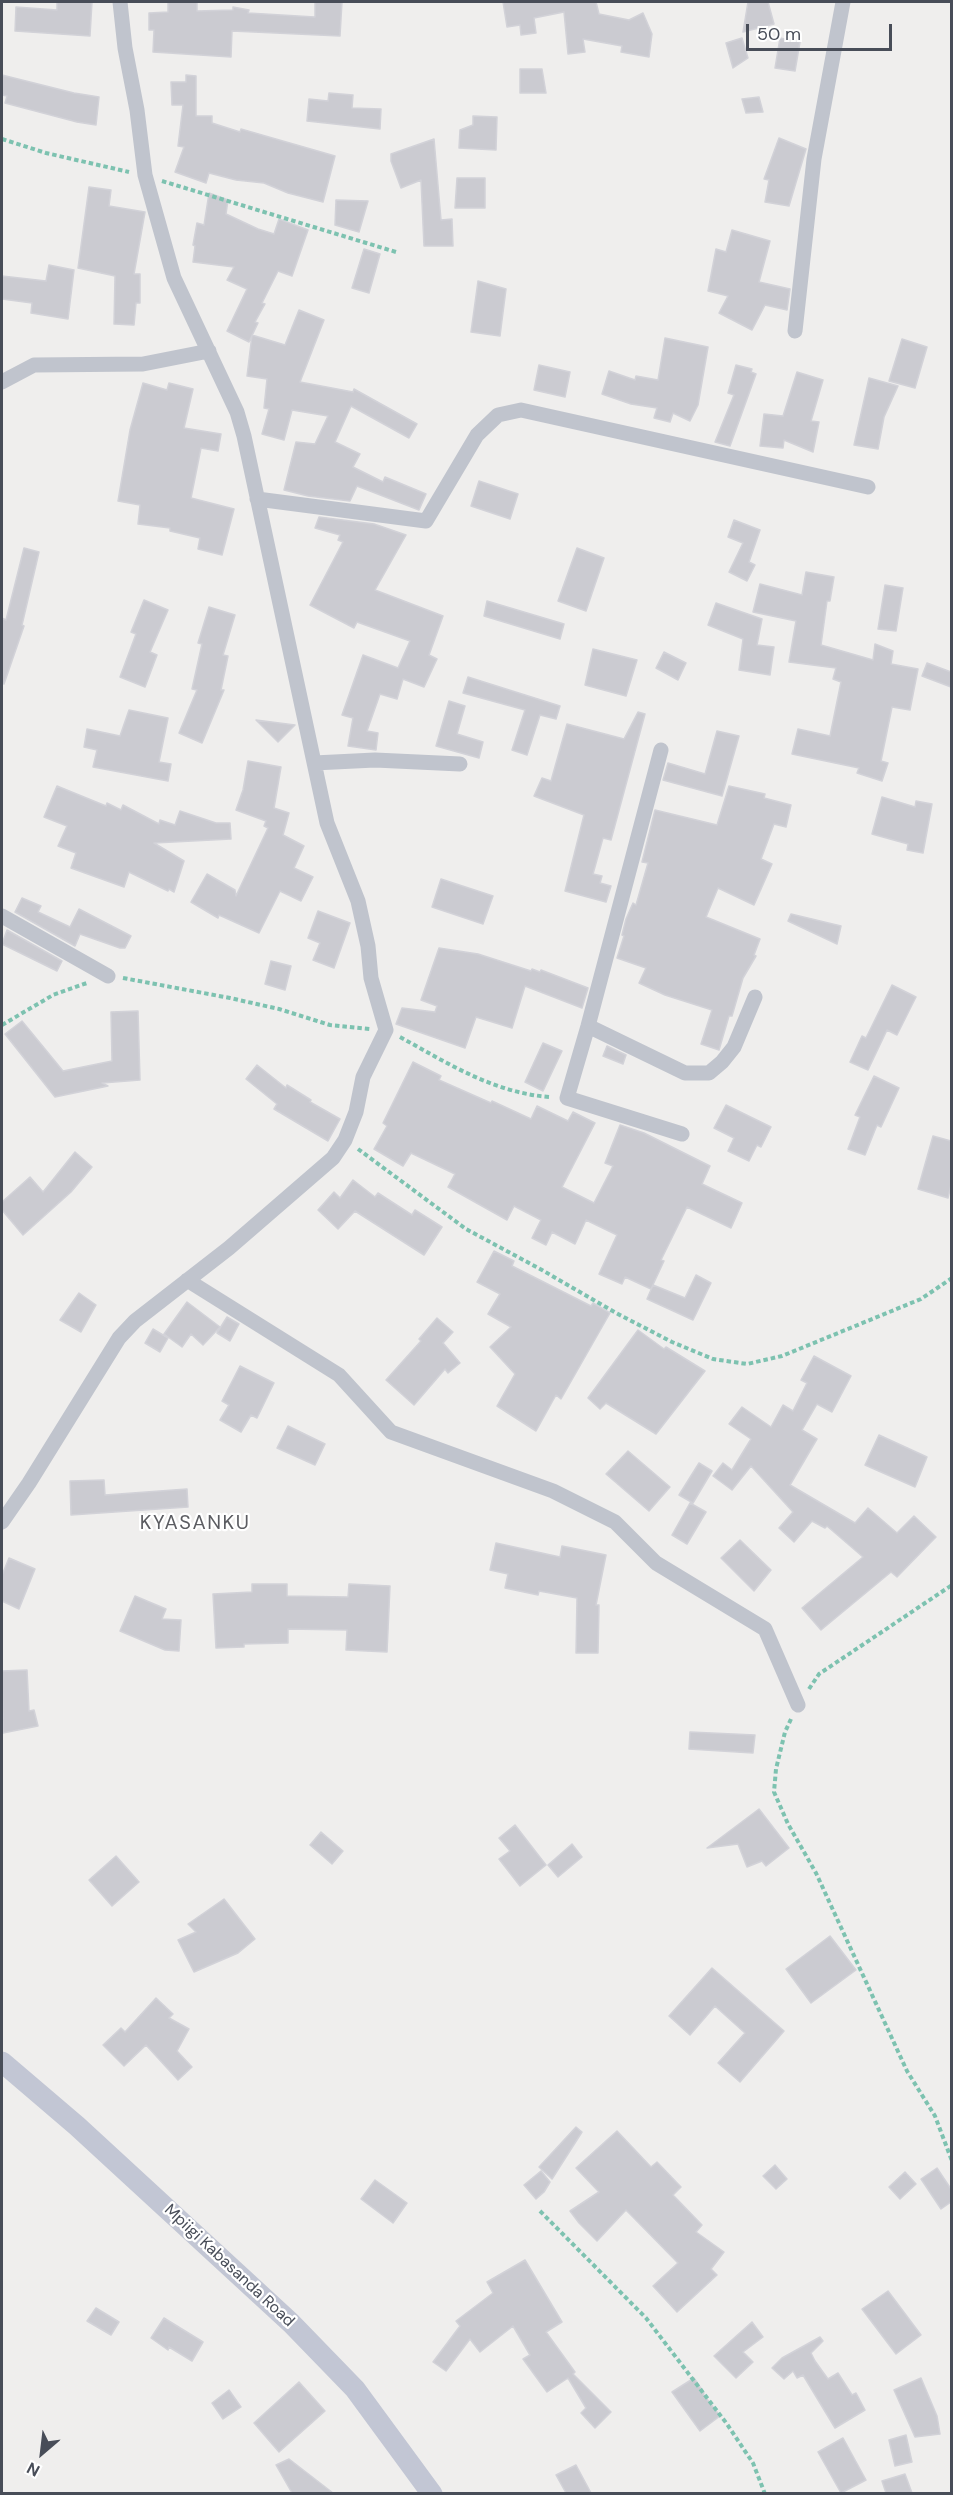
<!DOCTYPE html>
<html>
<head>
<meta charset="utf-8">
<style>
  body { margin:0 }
  #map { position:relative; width:953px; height:2495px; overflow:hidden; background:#efeeed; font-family:"DM Sans",sans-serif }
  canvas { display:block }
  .frame { position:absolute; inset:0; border:3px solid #484d58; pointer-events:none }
  .north { position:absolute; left:12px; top:2423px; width:60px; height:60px; -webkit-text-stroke:4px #fff; paint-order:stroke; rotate:208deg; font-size:16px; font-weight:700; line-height:24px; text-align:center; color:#484d58 }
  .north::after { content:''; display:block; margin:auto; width:21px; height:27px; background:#484d58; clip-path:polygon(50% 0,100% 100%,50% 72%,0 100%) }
  .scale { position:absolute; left:746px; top:24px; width:146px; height:27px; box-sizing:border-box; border:3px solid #484d58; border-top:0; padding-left:8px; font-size:18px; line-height:21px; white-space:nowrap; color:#484d58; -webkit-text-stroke:4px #fff; paint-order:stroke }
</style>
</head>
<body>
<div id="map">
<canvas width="953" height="2495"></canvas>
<div class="frame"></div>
<div class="north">N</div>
<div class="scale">50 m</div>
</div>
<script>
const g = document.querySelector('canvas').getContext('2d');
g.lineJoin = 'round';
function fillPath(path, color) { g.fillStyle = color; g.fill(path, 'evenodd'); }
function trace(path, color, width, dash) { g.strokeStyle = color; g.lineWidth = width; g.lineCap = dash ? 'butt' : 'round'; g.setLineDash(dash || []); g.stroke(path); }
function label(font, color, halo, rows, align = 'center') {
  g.font = font + ' "DM Sans",sans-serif'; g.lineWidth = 4.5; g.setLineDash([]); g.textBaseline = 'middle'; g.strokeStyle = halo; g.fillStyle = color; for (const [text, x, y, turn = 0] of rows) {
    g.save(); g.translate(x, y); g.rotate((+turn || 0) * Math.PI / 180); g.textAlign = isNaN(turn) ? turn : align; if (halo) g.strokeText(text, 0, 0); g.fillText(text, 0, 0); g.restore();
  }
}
const building = new Path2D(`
  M 57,2 L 92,2 L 90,36 L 15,31 L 16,7 L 57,10 Z
  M 168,2 L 197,2 L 197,11 L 233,10 L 233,7 L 249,10 L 248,13 L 315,17 L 315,2 L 342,2 L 340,36 L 232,31 L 231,57 L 153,52 L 154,30 L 149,30 L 149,13 L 168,12 Z
  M 503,2 L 596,2 L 599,14 L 629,20 L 643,13 L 652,34 L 649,57 L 621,52 L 622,46 L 583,39 L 585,52 L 568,54 L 564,12 L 534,18 L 536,33 L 521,35 L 520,25 L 507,27 Z
  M 748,2 L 768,2 L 774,24 L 743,32 Z
  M 742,38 L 748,58 L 733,68 L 726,43 Z
  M 780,38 L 800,42 L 795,71 L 775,68 Z
  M 520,69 L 542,69 L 546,93 L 520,93 Z
  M 2,75 L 74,93 L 99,97 L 96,125 L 77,122 L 5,103 L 7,96 L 2,95 Z
  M 186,75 L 196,76 L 196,116 L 212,116 L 212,123 L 240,132 L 241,129 L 335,156 L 323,202 L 288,193 L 264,183 L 236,180 L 209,173 L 206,183 L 175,172 L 184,147 L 178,146 L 183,105 L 172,105 L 171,82 L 186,82 Z
  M 329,93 L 353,95 L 352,108 L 381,109 L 380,129 L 307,121 L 309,99 L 328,101 Z
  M 759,97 L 763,112 L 746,113 L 742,99 Z
  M 473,116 L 497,117 L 496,150 L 459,148 L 460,130 L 473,125 Z
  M 779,138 L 806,149 L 789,206 L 765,202 L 769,180 L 764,179 Z
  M 434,139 L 441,220 L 452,219 L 453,246 L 424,246 L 421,180 L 401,188 L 391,161 L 391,154 Z
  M 457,178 L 485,178 L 485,208 L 455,208 Z
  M 89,187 L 111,190 L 109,206 L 145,212 L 134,274 L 140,274 L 140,303 L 136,303 L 134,325 L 114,324 L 115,276 L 78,268 Z
  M 209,193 L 228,200 L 226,214 L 258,229 L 274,234 L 279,219 L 308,230 L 292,276 L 278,271 L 262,303 L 265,304 L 255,322 L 258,323 L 249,342 L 227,331 L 247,289 L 227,280 L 234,267 L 193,262 L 195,246 L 193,245 L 197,223 L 204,225 Z
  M 336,200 L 368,201 L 359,232 L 335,225 Z
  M 732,230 L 770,241 L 759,282 L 790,289 L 787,310 L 765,305 L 752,330 L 719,313 L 728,296 L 708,291 L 716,249 L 726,252 Z
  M 364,249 L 380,254 L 369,293 L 352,288 Z
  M 49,265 L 74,270 L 68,319 L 31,313 L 32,303 L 2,299 L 2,276 L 46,281 Z
  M 478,281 L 506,289 L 500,336 L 471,332 Z
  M 299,310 L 324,320 L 300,382 L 353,392 L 354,389 L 417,424 L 409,438 L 351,406 L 335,442 L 360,454 L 353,467 L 383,482 L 385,477 L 426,494 L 419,510 L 357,486 L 350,501 L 308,496 L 284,490 L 296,442 L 315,444 L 328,416 L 292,410 L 284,440 L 262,434 L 269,409 L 264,408 L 267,379 L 247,376 L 252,335 L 285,345 Z
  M 665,338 L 708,347 L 698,405 L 690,421 L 673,413 L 670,422 L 654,418 L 657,408 L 631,404 L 602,394 L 609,371 L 635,380 L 636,376 L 658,380 Z
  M 902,339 L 927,347 L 915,388 L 889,381 Z
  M 539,365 L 570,372 L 565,397 L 534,390 Z
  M 736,365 L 752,369 L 751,372 L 756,374 L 730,446 L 715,442 L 734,395 L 728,393 Z
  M 797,372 L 823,380 L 811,421 L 819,422 L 813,452 L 784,440 L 783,448 L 760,446 L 764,414 L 783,416 Z
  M 869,378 L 898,386 L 884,417 L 878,449 L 854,445 Z
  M 143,383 L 167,390 L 169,383 L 193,389 L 184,428 L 221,434 L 218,451 L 201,448 L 191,498 L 234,509 L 222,555 L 198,549 L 200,538 L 170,531 L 170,528 L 138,524 L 140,505 L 118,501 L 130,430 Z
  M 479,481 L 518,494 L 510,519 L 471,506 Z
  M 319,517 L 374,524 L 406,535 L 375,590 L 443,616 L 429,655 L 437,659 L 424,687 L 403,679 L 397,699 L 380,694 L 367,731 L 378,733 L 376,750 L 348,746 L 353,718 L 342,715 L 363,655 L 398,668 L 410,641 L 357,622 L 354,628 L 310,605 L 343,542 L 338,540 L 340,535 L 315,528 Z
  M 734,520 L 760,530 L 749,562 L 755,565 L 747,581 L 729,572 L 743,543 L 728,537 Z
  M 24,548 L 39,552 L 22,625 L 24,626 L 4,684 L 2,683 L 2,618 L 6,620 Z
  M 577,548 L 604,558 L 586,611 L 558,601 Z
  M 806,572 L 834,577 L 830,601 L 827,601 L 821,645 L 873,660 L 875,644 L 893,651 L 891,664 L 918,669 L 910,710 L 892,707 L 881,761 L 888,763 L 882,781 L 857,773 L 859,768 L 792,754 L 798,729 L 830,736 L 841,682 L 833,679 L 836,668 L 789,662 L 796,621 L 753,612 L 760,584 L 802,595 Z
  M 885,585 L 903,588 L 896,631 L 878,629 Z
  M 144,600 L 168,610 L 150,652 L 157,655 L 145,687 L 120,677 L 136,634 L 131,632 Z
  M 487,601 L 564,624 L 560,639 L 484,616 Z
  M 716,603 L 762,619 L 757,645 L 774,647 L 770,675 L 739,670 L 743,639 L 708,625 Z
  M 209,607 L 235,615 L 223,655 L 228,656 L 221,690 L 224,690 L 202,743 L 179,733 L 197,690 L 192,689 L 202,644 L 198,643 Z
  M 593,649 L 637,660 L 626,696 L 585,685 Z
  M 664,652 L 686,663 L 678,680 L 656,668 Z
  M 927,663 L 951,672 L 951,687 L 922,676 Z
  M 468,677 L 560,706 L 556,719 L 540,715 L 527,755 L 512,750 L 525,710 L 463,693 Z
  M 449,701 L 465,706 L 457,734 L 483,742 L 479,758 L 436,746 Z
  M 129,710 L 168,718 L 159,762 L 171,764 L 168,781 L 93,767 L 97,750 L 84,747 L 87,729 L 120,736 Z
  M 638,712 L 645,714 L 611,840 L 603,838 L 593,874 L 602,876 L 600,883 L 611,886 L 606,902 L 565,891 L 584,815 L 534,796 L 542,778 L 551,781 L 567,724 L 624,739 Z
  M 256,720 L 295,725 L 278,742 Z
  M 717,731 L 739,736 L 722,796 L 663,780 L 668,763 L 705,774 Z
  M 248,761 L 281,767 L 274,808 L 289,813 L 283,835 L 304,846 L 294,868 L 313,877 L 301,901 L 280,891 L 259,933 L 219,915 L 218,918 L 191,902 L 207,874 L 235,890 L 236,896 L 268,828 L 264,826 L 266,821 L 236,810 L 243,790 Z
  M 57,786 L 106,806 L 107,803 L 121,810 L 123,805 L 159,824 L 160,820 L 175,825 L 180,811 L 216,823 L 230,823 L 231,839 L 154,843 L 184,861 L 174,892 L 169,889 L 168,891 L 129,872 L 124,887 L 71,868 L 76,853 L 58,846 L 67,826 L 44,817 Z
  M 729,786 L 765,794 L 764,798 L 791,805 L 786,827 L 774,824 L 761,859 L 772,864 L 754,905 L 718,888 L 706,917 L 760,939 L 754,955 L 756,956 L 743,978 L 732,1016 L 729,1016 L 719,1050 L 701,1044 L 712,1010 L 665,995 L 639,983 L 646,968 L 617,958 L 624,936 L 622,935 L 626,919 L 633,903 L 636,905 L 648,863 L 642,862 L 655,810 L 717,825 Z
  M 882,797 L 915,807 L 916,801 L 932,804 L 923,853 L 907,850 L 908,844 L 872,834 Z
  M 441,879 L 493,896 L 483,924 L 432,907 Z
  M 22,898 L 41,906 L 38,912 L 70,927 L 79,909 L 131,936 L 125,948 L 120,948 L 80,934 L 75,946 L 15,912 Z
  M 318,911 L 350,923 L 334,968 L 313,960 L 320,943 L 308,938 Z
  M 791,914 L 841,926 L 837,944 L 788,921 Z
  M 7,930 L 62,961 L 57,971 L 2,944 Z
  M 439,948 L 478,954 L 531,971 L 532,969 L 540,972 L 541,970 L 588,988 L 582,1008 L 525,986 L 512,1028 L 476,1017 L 465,1048 L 396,1024 L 402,1008 L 435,1012 L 437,1006 L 421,1000 Z
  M 271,961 L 291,966 L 285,990 L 265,984 Z
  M 892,985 L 916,997 L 897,1035 L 887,1030 L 868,1070 L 850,1062 L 862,1036 L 866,1038 Z
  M 138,1011 L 140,1080 L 102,1083 L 108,1086 L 55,1097 L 5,1034 L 22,1021 L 63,1071 L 112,1061 L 111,1012 Z
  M 543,1043 L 562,1051 L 543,1091 L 525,1082 Z
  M 607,1046 L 626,1055 L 623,1064 L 603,1056 Z
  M 413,1062 L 441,1076 L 439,1080 L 491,1103 L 492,1101 L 531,1119 L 537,1106 L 568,1121 L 573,1112 L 595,1123 L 562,1187 L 594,1203 L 613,1166 L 605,1163 L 620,1125 L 644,1133 L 710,1166 L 702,1184 L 742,1203 L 731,1228 L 687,1207 L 661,1260 L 664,1261 L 651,1289 L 625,1277 L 622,1284 L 599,1274 L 617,1235 L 586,1220 L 575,1244 L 552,1232 L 546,1245 L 532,1238 L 541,1220 L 514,1206 L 507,1220 L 448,1187 L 455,1174 L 411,1153 L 403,1166 L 374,1149 L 387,1126 L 383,1123 Z
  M 257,1065 L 286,1088 L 287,1085 L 311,1100 L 310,1102 L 340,1119 L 328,1141 L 274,1109 L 277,1104 L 246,1079 Z
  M 874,1076 L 899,1088 L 881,1127 L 877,1125 L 865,1155 L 848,1149 L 860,1117 L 855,1115 Z
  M 726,1105 L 771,1127 L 761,1147 L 757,1145 L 749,1161 L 728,1151 L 734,1138 L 714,1128 Z
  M 933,1136 L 951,1141 L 951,1185 L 948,1198 L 918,1189 Z
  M 75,1152 L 92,1167 L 71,1192 L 23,1235 L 2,1210 L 2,1202 L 30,1177 L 43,1192 Z
  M 353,1180 L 375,1197 L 378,1193 L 412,1215 L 415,1210 L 442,1227 L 424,1255 L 355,1211 L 338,1229 L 318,1210 L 334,1192 L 340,1198 Z
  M 494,1251 L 514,1261 L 512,1266 L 591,1306 L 593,1303 L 610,1313 L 561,1399 L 556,1395 L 536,1431 L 497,1406 L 515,1374 L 490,1347 L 511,1327 L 488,1314 L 500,1294 L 477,1282 Z
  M 696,1275 L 711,1283 L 693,1320 L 647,1299 L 653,1285 L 685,1298 Z
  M 79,1293 L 96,1305 L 81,1332 L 60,1320 Z
  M 187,1302 L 220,1327 L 203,1345 L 191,1334 L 182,1347 L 164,1334 Z
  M 227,1317 L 239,1324 L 230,1341 L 217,1333 Z
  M 437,1318 L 453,1332 L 443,1343 L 460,1363 L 448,1373 L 445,1369 L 414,1405 L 386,1380 L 421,1341 L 419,1339 Z
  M 153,1329 L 168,1338 L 160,1352 L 145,1343 Z
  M 638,1330 L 664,1349 L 666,1347 L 705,1371 L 656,1434 L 606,1403 L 600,1409 L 588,1398 Z
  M 814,1356 L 851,1376 L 832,1412 L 817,1404 L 802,1430 L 817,1439 L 790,1485 L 855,1523 L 868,1508 L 897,1533 L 914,1516 L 936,1537 L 897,1577 L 891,1572 L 821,1630 L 802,1608 L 863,1557 L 827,1526 L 825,1528 L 812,1521 L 794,1542 L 779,1528 L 793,1512 L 751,1466 L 732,1490 L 713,1476 L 723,1463 L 732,1470 L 751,1439 L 729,1424 L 742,1407 L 771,1427 L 783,1405 L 793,1411 L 807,1383 L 801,1380 Z
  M 240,1366 L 274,1383 L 257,1418 L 251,1415 L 241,1432 L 220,1420 L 229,1405 L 222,1401 Z
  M 288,1426 L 325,1444 L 315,1465 L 277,1448 Z
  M 879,1435 L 927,1457 L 915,1487 L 865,1465 Z
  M 628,1451 L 670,1487 L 649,1511 L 606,1474 Z
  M 699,1463 L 712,1471 L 693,1503 L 679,1495 Z
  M 104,1480 L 105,1495 L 187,1489 L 188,1507 L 71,1515 L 70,1481 Z
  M 690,1503 L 706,1512 L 687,1544 L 672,1535 Z
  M 740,1540 L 771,1570 L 754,1591 L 721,1558 Z
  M 496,1543 L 560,1557 L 562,1546 L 606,1555 L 596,1605 L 599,1605 L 598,1653 L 576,1653 L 577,1598 L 539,1591 L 538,1595 L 505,1588 L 508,1574 L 490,1570 Z
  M 9,1558 L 35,1569 L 19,1609 L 2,1601 L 2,1575 Z
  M 252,1584 L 287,1584 L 287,1596 L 348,1597 L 349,1584 L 390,1586 L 387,1652 L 346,1650 L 347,1630 L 288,1629 L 288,1643 L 244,1644 L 244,1647 L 216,1648 L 213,1594 L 252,1592 Z
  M 135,1596 L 166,1609 L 162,1619 L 181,1620 L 179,1651 L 165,1650 L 120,1631 Z
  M 27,1670 L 29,1711 L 34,1710 L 38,1726 L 3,1733 L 2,1671 Z
  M 690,1732 L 755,1735 L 753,1753 L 689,1749 Z
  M 759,1809 L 789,1848 L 766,1866 L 762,1861 L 747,1867 L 738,1844 L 707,1848 Z
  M 515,1825 L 546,1865 L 520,1886 L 499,1859 L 510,1851 L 499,1838 Z
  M 321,1832 L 343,1851 L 332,1864 L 310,1845 Z
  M 572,1844 L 582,1857 L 558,1877 L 548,1865 Z
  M 116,1856 L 139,1882 L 112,1906 L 89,1880 Z
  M 224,1899 L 255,1939 L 238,1953 L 194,1972 L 178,1940 L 196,1932 L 188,1924 Z
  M 830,1936 L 856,1970 L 811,2003 L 786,1969 Z
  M 712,1968 L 784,2031 L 740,2082 L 718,2063 L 745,2033 L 715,2006 L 690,2035 L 669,2016 Z
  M 156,1998 L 173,2014 L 169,2018 L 189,2029 L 177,2051 L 192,2067 L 178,2080 L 146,2045 L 124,2066 L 103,2045 L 121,2028 L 125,2032 Z
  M 576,2127 L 582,2132 L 552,2179 L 539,2167 Z
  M 617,2131 L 651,2167 L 657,2162 L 681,2187 L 673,2195 L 702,2225 L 696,2232 L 724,2252 L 711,2269 L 717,2275 L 677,2312 L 653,2286 L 678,2263 L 626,2210 L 597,2241 L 579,2223 L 570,2211 L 599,2192 L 576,2168 Z
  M 775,2165 L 787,2179 L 776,2189 L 763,2176 Z
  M 937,2168 L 951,2189 L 951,2202 L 941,2209 L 921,2179 Z
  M 541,2171 L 550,2182 L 544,2192 L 536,2199 L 524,2185 Z
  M 905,2172 L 916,2184 L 900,2199 L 889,2187 Z
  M 375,2180 L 407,2203 L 393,2223 L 361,2199 Z
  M 525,2260 L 562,2322 L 546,2332 L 575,2372 L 573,2374 L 611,2412 L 595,2428 L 581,2413 L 586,2408 L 568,2378 L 547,2392 L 523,2359 L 530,2355 L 513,2326 L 480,2352 L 470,2339 L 446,2371 L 433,2362 L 460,2326 L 456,2321 L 493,2293 L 487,2282 Z
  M 888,2291 L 921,2335 L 896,2354 L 862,2309 Z
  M 96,2308 L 119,2322 L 111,2335 L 87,2321 Z
  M 164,2318 L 203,2342 L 192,2361 L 169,2347 L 168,2350 L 151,2338 Z
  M 752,2322 L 763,2337 L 743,2352 L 753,2362 L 736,2378 L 714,2356 Z
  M 820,2337 L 823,2341 L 811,2353 L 815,2361 L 828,2379 L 838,2373 L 852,2395 L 856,2393 L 865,2410 L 835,2428 L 803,2375 L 797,2378 L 793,2371 L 784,2379 L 772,2368 L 782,2358 Z
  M 694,2378 L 704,2393 L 703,2394 L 720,2416 L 700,2431 L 672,2392 Z
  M 921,2378 L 937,2416 L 940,2434 L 915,2437 L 894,2390 Z
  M 299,2382 L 325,2411 L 279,2452 L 254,2423 Z
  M 229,2390 L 241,2407 L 223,2419 L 212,2403 Z
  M 906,2435 L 912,2462 L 895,2466 L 889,2440 Z
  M 843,2438 L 866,2480 L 841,2493 L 818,2452 Z
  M 289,2459 L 333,2493 L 292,2493 L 276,2465 Z
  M 576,2465 L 591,2493 L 566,2493 L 556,2475 Z
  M 905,2474 L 912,2493 L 886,2493 L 882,2481 Z`);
fillPath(building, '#cbcbd1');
trace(building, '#d2d2d8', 1.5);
trace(new Path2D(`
  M 2,139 L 46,153 L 129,172
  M 162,181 L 396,252
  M 123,978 L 230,998 L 279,1009 L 330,1025 L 370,1029
  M 2,1025 L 53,995 L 87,983
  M 400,1037 C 449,1064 494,1093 550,1097
  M 358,1149 L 466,1229 L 542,1270 L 616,1313 L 672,1342 L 713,1359 L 747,1364 L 782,1356 L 921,1299 L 952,1278
  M 809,1689 L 819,1674 L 952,1585
  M 791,1719 L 785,1732 L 776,1769 L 774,1792 L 788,1824 L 816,1873 L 907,2071 L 935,2116 L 952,2161
  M 540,2211 L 646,2318 L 727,2424 L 753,2463 L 765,2494`), '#7dc2b0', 4, [4.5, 3]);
trace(new Path2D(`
  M 795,331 L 814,159 L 843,2
  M 2,382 L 34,365 L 143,364 L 209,351
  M 257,499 L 426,521 L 477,435 L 498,415 L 521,410 L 868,487
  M 661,750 L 588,1026 L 567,1098 L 682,1134
  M 314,763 L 375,760 L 460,764
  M 2,916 L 108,976
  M 588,1026 L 685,1073 L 709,1073 L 722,1062 L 734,1047 L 755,997
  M 187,1280 L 339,1375 L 391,1432 L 553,1491 L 615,1522 L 656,1563 L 765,1629 L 798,1705
  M 2,1522 L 29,1483 L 119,1338 L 135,1321 L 229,1248 L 333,1158 L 345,1140 L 356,1112 L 363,1077 L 386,1030 L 371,978 L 368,946 L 358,901 L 327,823 L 244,436 L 237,412 L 174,278 L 145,175 L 137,110 L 125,48 L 120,2`), '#c0c4cd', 15);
trace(new Path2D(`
  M 2,2062 L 77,2126 L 291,2323 L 355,2389 L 432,2494`), '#c2c6d4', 21);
label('16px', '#484d58', '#fff', [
  ["Mpiigi Kabasanda Road",229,2266,43]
]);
g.letterSpacing = '1.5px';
label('20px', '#5b5c61', '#fff', [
  ["KYASANKU",195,1524]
]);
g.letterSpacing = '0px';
</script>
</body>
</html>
